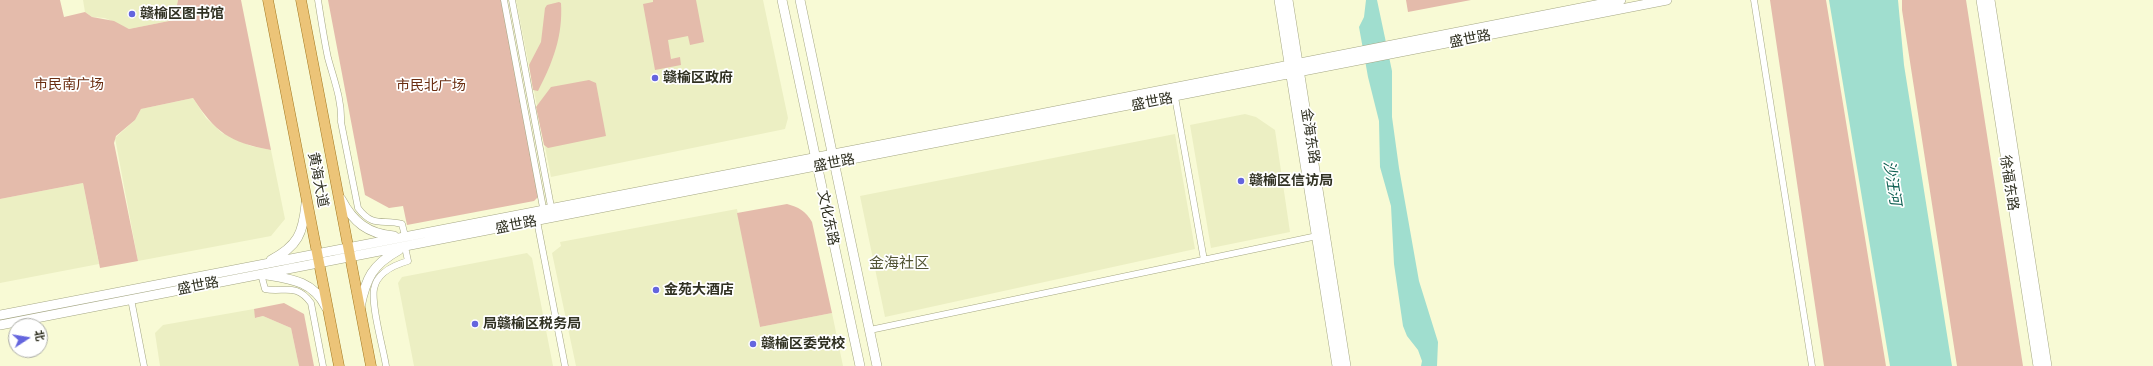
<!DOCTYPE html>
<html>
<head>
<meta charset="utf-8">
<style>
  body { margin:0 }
  #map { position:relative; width:2153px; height:366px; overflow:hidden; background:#f8fad5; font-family:Raleway,"Noto Sans SC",sans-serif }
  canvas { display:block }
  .north { position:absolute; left:8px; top:318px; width:40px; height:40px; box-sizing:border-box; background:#fff; border:1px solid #acada7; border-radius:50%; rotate:78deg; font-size:11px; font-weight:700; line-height:16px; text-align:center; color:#303122 }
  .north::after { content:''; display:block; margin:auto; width:14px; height:18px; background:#6465de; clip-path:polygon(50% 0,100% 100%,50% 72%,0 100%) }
</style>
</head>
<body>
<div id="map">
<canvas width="2153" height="366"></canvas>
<div class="north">北</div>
</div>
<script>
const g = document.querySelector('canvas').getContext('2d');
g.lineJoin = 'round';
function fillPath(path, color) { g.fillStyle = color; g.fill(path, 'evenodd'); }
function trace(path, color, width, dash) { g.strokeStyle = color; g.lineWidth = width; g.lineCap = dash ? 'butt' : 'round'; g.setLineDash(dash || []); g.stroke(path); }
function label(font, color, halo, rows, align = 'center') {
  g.font = font + ' Raleway,"Noto Sans SC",sans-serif'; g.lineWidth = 3.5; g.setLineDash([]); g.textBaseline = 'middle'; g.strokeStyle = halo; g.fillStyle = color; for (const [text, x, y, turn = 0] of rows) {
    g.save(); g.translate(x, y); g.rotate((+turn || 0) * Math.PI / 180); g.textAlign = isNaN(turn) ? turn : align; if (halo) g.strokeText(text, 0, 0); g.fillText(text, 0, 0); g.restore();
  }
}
fillPath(new Path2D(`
  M 83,0 L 178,0 L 174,20 L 129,29 L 105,18 L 92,17 L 85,12 Z
  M 516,0 L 763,0 L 788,118 L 785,129 L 551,177 Z
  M 193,98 L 206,118 L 222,133 L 251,146 L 271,150 L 285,219 L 271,236 L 138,261 L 115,138 L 135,120 L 141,109 Z
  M 1245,114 L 1256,117 L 1275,130 L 1290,232 L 1211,248 L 1190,125 Z
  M 1175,134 L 1195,249 L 885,317 L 860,196 Z
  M 83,183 L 99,264 L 0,283 L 0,199 Z
  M 737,209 L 760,327 L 832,313 L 843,366 L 576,366 L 552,253 L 561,246 L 560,242 Z
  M 527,253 L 532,258 L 553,366 L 414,366 L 398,283 L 402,277 Z
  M 254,309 L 256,318 L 263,316 L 291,328 L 299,366 L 160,366 L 155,333 L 163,325 Z`), '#ecefc3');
fillPath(new Path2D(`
  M 0,0 L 60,0 L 64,17 L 85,12 L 92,17 L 114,21 L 129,29 L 174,20 L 178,0 L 241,0 L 271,150 C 229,142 216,133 193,98 L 141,109 L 135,120 L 116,136 L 114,143 L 138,261 L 100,268 L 83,183 L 0,199 Z
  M 328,0 L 501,0 L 539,196 L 534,201 L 407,225 L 403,206 L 389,208 L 365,195 Z
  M 653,0 L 696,0 L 704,42 L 690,45 L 688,36 L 668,40 L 671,59 L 680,57 L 681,65 L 655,70 L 643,4 L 653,2 Z
  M 1406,0 L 1471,0 L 1408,12 Z
  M 1770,0 L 1826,0 L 1886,366 L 1824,366 Z
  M 1902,0 L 1966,0 L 2023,366 L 1957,366 L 1902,10 Z
  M 559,2 L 561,3 C 563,36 553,62 538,91 L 533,90 L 529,65 L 541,42 L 545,8 L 547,5 Z
  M 589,80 L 596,83 L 606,136 L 548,148 L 544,145 L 536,107 L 551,87 Z
  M 787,204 C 798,207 806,211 812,222 L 832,313 L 760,327 L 737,213 Z
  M 284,303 L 304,314 L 314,366 L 299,366 L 291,328 L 263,316 L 255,318 L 254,309 Z`), '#e4bbab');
fillPath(new Path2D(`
  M 1366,0 L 1377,0 L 1392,71 L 1392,117 L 1399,168 L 1419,281 L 1438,342 L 1437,366 L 1421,366 L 1422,361 L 1418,350 L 1407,336 L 1403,326 L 1394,264 L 1391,206 L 1380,167 L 1379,121 L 1368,77 L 1359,27 L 1364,17 Z
  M 1829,0 L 1898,0 L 1904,65 L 1952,366 L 1890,366 Z`), '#a0decf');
const street = new Path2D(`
  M 318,0 C 321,19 324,39 328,58 C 334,80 342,100 341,122 L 358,208 C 373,228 382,219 402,224 L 405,236
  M 504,0 L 544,213
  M 512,0 L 552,212
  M 1754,0 L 1812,366
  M 1175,97 L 1204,260
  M 537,221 L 565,366
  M 261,274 L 265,289 C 283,293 296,282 311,303 L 323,366
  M 131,299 L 144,366
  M 870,330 L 1317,236
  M 386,366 C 383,347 371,306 374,289 C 377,272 394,265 408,261 L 405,247`);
const secondary = new Path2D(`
  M 782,0 L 860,366
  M 800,0 L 877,366
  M 1279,0 L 1337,366
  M 1288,0 L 1346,366
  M 1981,0 L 2038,366
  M 1990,0 L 2047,366
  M 341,199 C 353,222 368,234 394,236
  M 271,260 C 298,246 303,233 306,204
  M 267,275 C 292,279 314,282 326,307
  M 360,307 C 366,278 372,265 399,250
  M 0,315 L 989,124 L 1621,0
  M 0,325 L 1667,0`);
const primary = new Path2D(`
  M 268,0 L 339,366
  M 301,0 L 371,366`);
trace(street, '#a5a784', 7);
trace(secondary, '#a5a784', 10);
trace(primary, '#a2771f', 11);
trace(street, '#fff', 6);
trace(secondary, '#fff', 9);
trace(primary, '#ecc478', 10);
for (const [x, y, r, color] of [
  [132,14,4,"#6465de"],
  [655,78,4,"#6465de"],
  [1241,181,4,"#6465de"],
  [656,290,4,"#6465de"],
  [475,324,4,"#6465de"],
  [753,344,4,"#6465de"]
]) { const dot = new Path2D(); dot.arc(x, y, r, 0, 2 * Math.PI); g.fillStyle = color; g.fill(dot); trace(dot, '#fff', 1.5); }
label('bold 14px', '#303122', '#fff', [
  ["赣榆区图书馆",140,14],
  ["赣榆区政府",663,78],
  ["赣榆区信访局",1249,181],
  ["金苑大酒店",664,290],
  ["局赣榆区税务局",483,324],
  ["赣榆区委党校",761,344]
], 'left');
label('14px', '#303122', '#fff', [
  ["盛世路",1470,39,-11],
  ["盛世路",1152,102,-11],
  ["金海东路",1310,136,81],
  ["盛世路",834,163,-11],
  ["黄海大道",318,180,79],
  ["徐福东路",2009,183,81],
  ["文化东路",828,218,78],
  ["盛世路",516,225,-11],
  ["盛世路",198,286,-11]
]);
label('14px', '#6a2d10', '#fff', [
  ["市民南广场",69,85],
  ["市民北广场",431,86]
]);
label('italic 15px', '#0f6153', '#fff', [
  ["沙汪河",1892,183,81]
]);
label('15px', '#525434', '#fff', [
  ["金海社区",899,263]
]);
</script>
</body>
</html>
